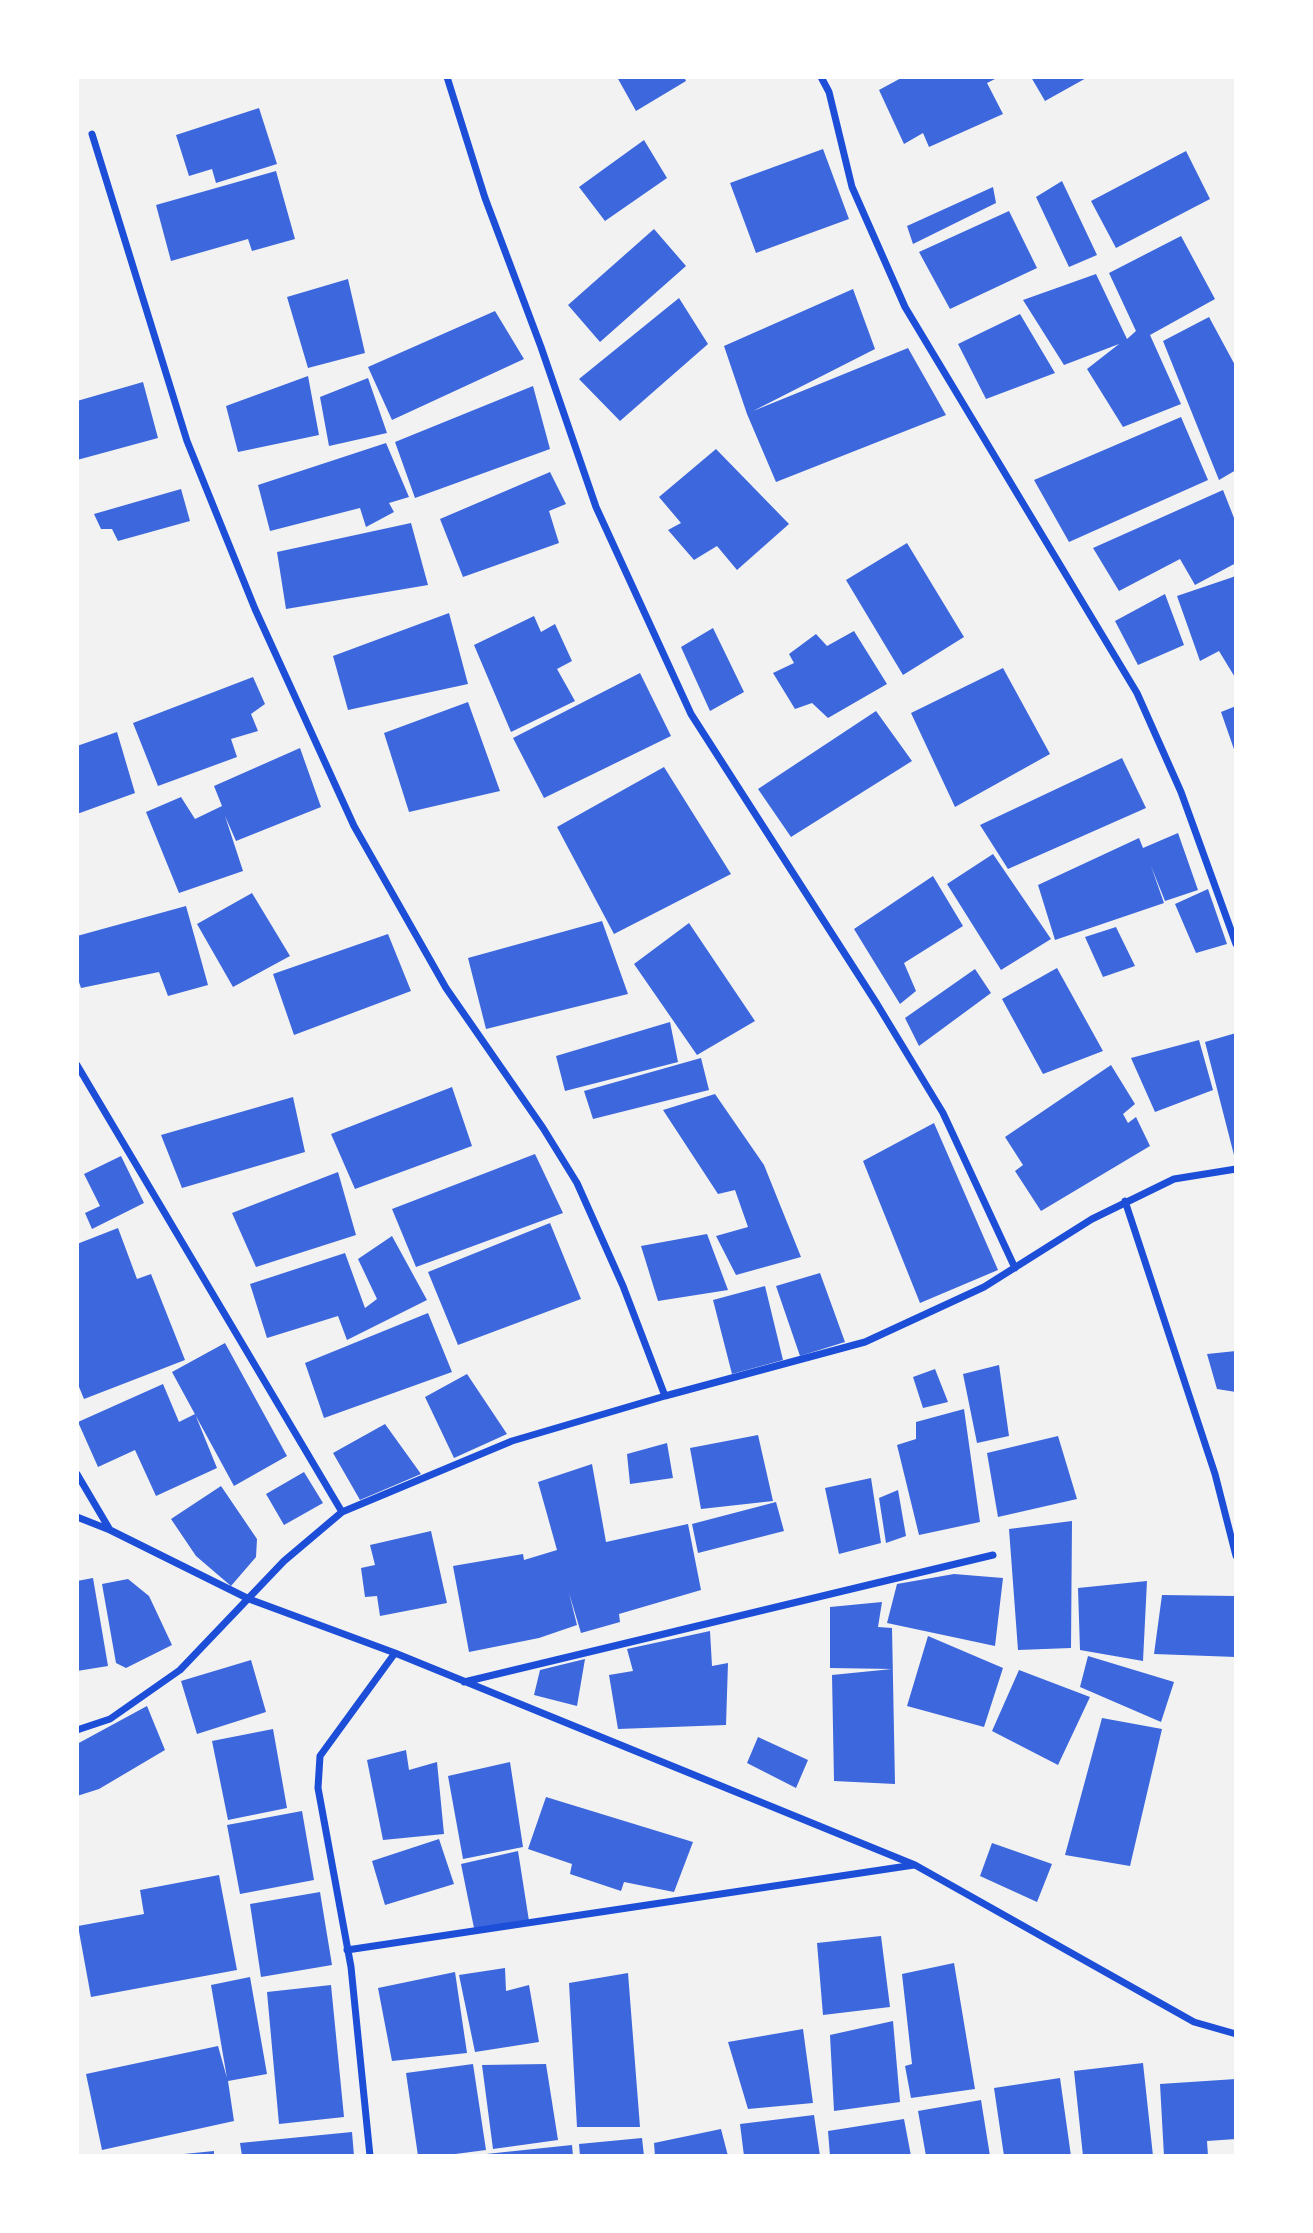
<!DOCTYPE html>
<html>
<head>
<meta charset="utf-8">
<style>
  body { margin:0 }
  #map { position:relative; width:1313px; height:2233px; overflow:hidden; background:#f2f2f2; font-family:"Varela Round",sans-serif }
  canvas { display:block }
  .frame { position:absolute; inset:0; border:79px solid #fff; pointer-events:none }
</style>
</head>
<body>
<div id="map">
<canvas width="1313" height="2233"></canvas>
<div class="frame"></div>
</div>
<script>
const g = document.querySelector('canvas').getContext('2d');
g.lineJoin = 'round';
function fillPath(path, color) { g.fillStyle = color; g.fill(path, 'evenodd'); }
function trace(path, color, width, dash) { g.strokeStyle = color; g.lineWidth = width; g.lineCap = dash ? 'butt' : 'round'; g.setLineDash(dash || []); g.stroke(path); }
fillPath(new Path2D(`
  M 617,77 L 684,77 L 686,81 L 636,111 Z
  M 903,77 L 999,77 L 987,83 L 1003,114 L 929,147 L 923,133 L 904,144 L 879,90 Z
  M 1031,77 L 1088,77 L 1045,101 Z
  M 259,108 L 277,164 L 216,183 L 212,169 L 189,176 L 176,135 Z
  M 644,140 L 667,178 L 605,221 L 579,187 Z
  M 823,149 L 849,219 L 756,253 L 730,183 Z
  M 1186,151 L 1210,199 L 1116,248 L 1091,201 Z
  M 276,171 L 295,239 L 252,251 L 248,239 L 171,261 L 156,205 Z
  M 1062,181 L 1097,255 L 1069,267 L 1036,197 Z
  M 993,187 L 996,203 L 913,244 L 907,226 Z
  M 1009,211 L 1037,268 L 950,309 L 919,252 Z
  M 654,229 L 686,266 L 600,342 L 568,305 Z
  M 1181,236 L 1215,299 L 1150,335 L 1181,404 L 1123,427 L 1087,369 L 1119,344 L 1064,365 L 1023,300 L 1096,274 L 1127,339 L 1136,331 L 1109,273 Z
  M 348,279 L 365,353 L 308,368 L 287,297 Z
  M 853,289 L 875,349 L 753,411 L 908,348 L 946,415 L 776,482 L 747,414 L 724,346 Z
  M 679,298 L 708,344 L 620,421 L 579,379 Z
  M 495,311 L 524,359 L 392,420 L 368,367 Z
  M 1020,314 L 1055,373 L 986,399 L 958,344 Z
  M 1209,317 L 1236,367 L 1236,470 L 1219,480 L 1163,341 Z
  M 308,376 L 319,435 L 238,452 L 226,406 Z
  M 368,378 L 387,433 L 329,446 L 320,397 Z
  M 143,382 L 158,438 L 77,460 L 77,401 Z
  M 533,386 L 550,449 L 415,498 L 395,442 Z
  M 1181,417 L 1208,480 L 1069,542 L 1034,480 Z
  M 386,443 L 409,497 L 389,503 L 394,512 L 366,527 L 360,508 L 270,531 L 258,485 Z
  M 716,449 L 789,524 L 737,570 L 717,546 L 694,560 L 668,530 L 681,523 L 659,497 Z
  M 550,472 L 566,504 L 549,511 L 559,543 L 463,577 L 440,519 Z
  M 181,489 L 190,521 L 118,541 L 112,529 L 101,529 L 94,514 Z
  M 1223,490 L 1236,523 L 1236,563 L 1195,585 L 1180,559 L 1119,591 L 1093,548 Z
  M 411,523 L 428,585 L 286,609 L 277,552 Z
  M 907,543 L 964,637 L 903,675 L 846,580 Z
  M 1236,576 L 1236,679 L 1219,651 L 1200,661 L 1177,596 Z
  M 1165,594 L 1184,645 L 1138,665 L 1115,621 Z
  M 449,613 L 468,684 L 348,710 L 333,656 Z
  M 534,616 L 541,632 L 555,624 L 572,661 L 557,669 L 575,701 L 511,732 L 474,645 Z
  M 713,628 L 744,692 L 710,711 L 681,647 Z
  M 854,631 L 887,684 L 828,718 L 812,703 L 795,709 L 773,673 L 794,663 L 789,654 L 816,634 L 827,646 Z
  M 1003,668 L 1050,754 L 955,807 L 911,713 Z
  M 640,673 L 671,736 L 544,798 L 513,738 Z
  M 253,677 L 265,704 L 251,714 L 258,731 L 231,739 L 237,757 L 158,786 L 133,723 Z
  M 468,702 L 500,791 L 409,812 L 384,733 Z
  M 1236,706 L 1236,755 L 1221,712 Z
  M 876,711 L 912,761 L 791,837 L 758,789 Z
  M 117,732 L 135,793 L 77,814 L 77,746 Z
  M 300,748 L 321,807 L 236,841 L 225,816 L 243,871 L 179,893 L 146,812 L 181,797 L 195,819 L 222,806 L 214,786 Z
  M 1122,758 L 1146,808 L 1008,869 L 980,825 Z
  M 664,767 L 731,874 L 614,934 L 557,827 Z
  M 1178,833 L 1198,890 L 1165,901 L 1151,866 L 1164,903 L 1055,940 L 1038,885 L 1139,838 L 1143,848 Z
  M 993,854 L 1051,939 L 1001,970 L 947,884 Z
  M 933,876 L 963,926 L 904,963 L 916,991 L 900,1004 L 854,929 Z
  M 1208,889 L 1227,944 L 1196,953 L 1175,904 Z
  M 252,893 L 290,956 L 233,987 L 197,924 Z
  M 186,906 L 208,985 L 168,996 L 159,972 L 81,988 L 77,976 L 77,936 Z
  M 602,921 L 628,994 L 486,1029 L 468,958 Z
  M 689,923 L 755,1021 L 697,1055 L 634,964 Z
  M 1116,927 L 1135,966 L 1103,977 L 1085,937 Z
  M 388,934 L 411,991 L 294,1035 L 273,974 Z
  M 1057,968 L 1103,1051 L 1043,1074 L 1002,999 Z
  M 975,969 L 991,993 L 919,1046 L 905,1018 Z
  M 670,1022 L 678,1062 L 565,1091 L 556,1056 Z
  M 1236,1033 L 1236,1159 L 1235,1159 L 1205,1042 Z
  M 1199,1040 L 1213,1090 L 1155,1112 L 1131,1058 Z
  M 701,1058 L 709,1090 L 593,1119 L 584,1091 Z
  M 1111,1065 L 1135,1104 L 1123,1114 L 1128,1123 L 1136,1117 L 1150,1146 L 1041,1211 L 1015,1171 L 1023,1165 L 1005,1137 Z
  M 452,1087 L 472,1146 L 355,1189 L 331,1134 Z
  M 715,1094 L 764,1165 L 801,1257 L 736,1275 L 716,1236 L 748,1227 L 735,1190 L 718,1194 L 663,1110 Z
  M 293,1097 L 305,1152 L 182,1188 L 161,1135 Z
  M 934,1123 L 998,1270 L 920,1303 L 863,1161 Z
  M 535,1154 L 563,1213 L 416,1267 L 392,1209 Z
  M 121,1156 L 144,1203 L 92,1229 L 85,1213 L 100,1206 L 84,1174 Z
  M 338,1172 L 356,1235 L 256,1267 L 232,1213 Z
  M 550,1223 L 581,1299 L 458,1345 L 428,1272 Z
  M 118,1228 L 137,1279 L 151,1274 L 185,1360 L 84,1399 L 77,1382 L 77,1244 Z
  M 707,1234 L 728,1290 L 658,1301 L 641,1246 Z
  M 392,1236 L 427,1300 L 347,1340 L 338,1316 L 267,1338 L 250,1284 L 345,1253 L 365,1308 L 377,1299 L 358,1259 Z
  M 820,1273 L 845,1342 L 800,1356 L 776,1286 Z
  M 765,1286 L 783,1360 L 732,1374 L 713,1300 Z
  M 428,1313 L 452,1372 L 324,1418 L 305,1363 Z
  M 225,1343 L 287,1456 L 234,1486 L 172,1372 Z
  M 1236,1351 L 1236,1392 L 1217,1389 L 1207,1354 Z
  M 999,1365 L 1009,1436 L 977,1443 L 963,1374 Z
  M 935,1369 L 948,1402 L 923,1408 L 913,1377 Z
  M 467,1374 L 507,1434 L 454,1458 L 425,1397 Z
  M 163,1384 L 179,1422 L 195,1414 L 217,1468 L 156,1496 L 135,1450 L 98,1467 L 78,1422 Z
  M 964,1409 L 980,1522 L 919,1535 L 897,1445 L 916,1439 L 916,1422 Z
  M 385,1424 L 421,1474 L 360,1500 L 333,1453 Z
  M 758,1435 L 773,1501 L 701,1509 L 690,1448 Z
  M 1058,1436 L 1077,1499 L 998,1517 L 987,1453 Z
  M 667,1443 L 673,1478 L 630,1484 L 627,1454 Z
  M 592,1464 L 606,1542 L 688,1524 L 701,1590 L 619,1614 L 620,1622 L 581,1633 L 569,1593 L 577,1625 L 539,1638 L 469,1652 L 453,1566 L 523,1554 L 524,1560 L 557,1550 L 538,1482 Z
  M 304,1472 L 323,1503 L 284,1525 L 266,1494 Z
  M 871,1478 L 881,1543 L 839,1554 L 825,1488 Z
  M 221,1486 L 257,1539 L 256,1557 L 231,1586 L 196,1556 L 171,1519 Z
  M 898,1490 L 906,1536 L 886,1543 L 879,1498 Z
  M 776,1502 L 784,1531 L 698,1553 L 692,1524 Z
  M 1072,1521 L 1071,1648 L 1018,1650 L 1009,1529 Z
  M 431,1531 L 447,1603 L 380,1616 L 377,1596 L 365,1597 L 361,1568 L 375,1565 L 370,1545 Z
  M 954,1574 L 1003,1578 L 995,1646 L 887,1623 L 897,1584 Z
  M 93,1578 L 108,1666 L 77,1671 L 77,1581 Z
  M 128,1579 L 149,1596 L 172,1645 L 126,1668 L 116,1663 L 102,1584 Z
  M 1147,1581 L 1143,1661 L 1080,1650 L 1078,1588 Z
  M 1162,1595 L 1236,1596 L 1236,1657 L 1154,1654 Z
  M 882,1602 L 878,1627 L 892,1628 L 895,1784 L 834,1781 L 832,1675 L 892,1669 L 830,1668 L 830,1607 Z
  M 710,1631 L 712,1666 L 728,1663 L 726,1725 L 618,1729 L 609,1675 L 633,1671 L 627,1649 Z
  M 928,1636 L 1003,1668 L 984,1727 L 907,1706 Z
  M 1088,1656 L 1174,1682 L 1161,1722 L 1080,1687 Z
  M 585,1659 L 577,1706 L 534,1695 L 540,1670 Z
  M 251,1660 L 266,1712 L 197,1734 L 181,1681 Z
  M 1019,1670 L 1090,1697 L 1058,1765 L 992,1731 Z
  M 147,1706 L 165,1750 L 99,1789 L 77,1796 L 77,1744 Z
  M 1102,1718 L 1162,1729 L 1130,1866 L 1065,1855 Z
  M 273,1729 L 287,1808 L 228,1820 L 212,1741 Z
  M 758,1737 L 808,1760 L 796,1788 L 747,1763 Z
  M 406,1750 L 409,1770 L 437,1762 L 444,1834 L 383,1840 L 367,1760 Z
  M 510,1762 L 523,1847 L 463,1859 L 448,1776 Z
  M 546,1797 L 693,1842 L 674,1892 L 624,1882 L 621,1891 L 570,1874 L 572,1864 L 528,1849 Z
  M 302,1811 L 314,1880 L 240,1894 L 227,1825 Z
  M 439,1839 L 454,1884 L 385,1905 L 372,1861 Z
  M 992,1843 L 1052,1864 L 1037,1902 L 980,1876 Z
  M 518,1851 L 529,1921 L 474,1928 L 461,1864 Z
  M 219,1875 L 237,1970 L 91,1997 L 78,1926 L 144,1914 L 140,1890 Z
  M 320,1892 L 332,1965 L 261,1977 L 250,1904 Z
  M 881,1936 L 890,2007 L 823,2015 L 817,1943 Z
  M 954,1963 L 975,2089 L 911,2098 L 905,2066 L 912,2064 L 902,1974 Z
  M 505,1968 L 506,1991 L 529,1985 L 539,2042 L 475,2052 L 459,1975 Z
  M 455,1972 L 467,2053 L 392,2061 L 378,1988 Z
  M 628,1973 L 640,2127 L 577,2127 L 569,1983 Z
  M 250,1977 L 267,2074 L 228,2081 L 234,2121 L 102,2150 L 86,2074 L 218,2046 L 227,2078 L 211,1985 Z
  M 331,1985 L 344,2117 L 279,2124 L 267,1992 Z
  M 893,2021 L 900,2102 L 834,2111 L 830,2035 Z
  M 803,2029 L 813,2103 L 748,2109 L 728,2042 Z
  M 1143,2063 L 1153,2156 L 1083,2156 L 1074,2071 Z
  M 473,2064 L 486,2150 L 440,2156 L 418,2156 L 406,2073 Z
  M 546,2064 L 558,2140 L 493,2149 L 482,2065 Z
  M 1060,2078 L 1071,2156 L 1004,2156 L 994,2088 Z
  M 1236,2079 L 1236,2139 L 1207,2141 L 1208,2156 L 1164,2156 L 1160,2084 Z
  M 981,2100 L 990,2156 L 926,2156 L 918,2111 Z
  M 814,2115 L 820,2156 L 744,2156 L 740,2124 Z
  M 904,2119 L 911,2156 L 830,2156 L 828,2131 Z
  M 721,2129 L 728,2156 L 655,2156 L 654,2143 Z
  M 352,2132 L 354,2156 L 242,2156 L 240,2143 Z
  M 642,2138 L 644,2156 L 580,2156 L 579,2144 Z
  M 572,2145 L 573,2156 L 486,2156 L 486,2154 Z
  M 214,2151 L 214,2156 L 184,2156 L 184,2154 Z`), '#3d67dc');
trace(new Path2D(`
  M 447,77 L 485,198 L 541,347 L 596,507 L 691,714 L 877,1004 L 943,1113 L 1015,1268
  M 821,77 L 829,92 L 852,187 L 905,307 L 1137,693 L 1181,792 L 1236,944
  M 92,134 L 187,441 L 255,609 L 354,826 L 446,988 L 543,1128 L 577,1183 L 623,1286 L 665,1396
  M 77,1065 L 342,1512
  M 1125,1201 L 1215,1474 L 1236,1556
  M 77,1474 L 110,1530
  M 77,1517 L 110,1530 L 249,1599 L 395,1653 L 915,1865 L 1194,2022 L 1236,2034
  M 464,1682 L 993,1555
  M 77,1730 L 110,1719 L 180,1670 L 284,1561 L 342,1512 L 512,1441 L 665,1396 L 865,1342 L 984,1287 L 1092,1219 L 1174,1179 L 1236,1169
  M 347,1950 L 914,1865
  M 370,2156 L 351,1967 L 318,1788 L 320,1756 L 395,1653`), '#1d4ed8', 7);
</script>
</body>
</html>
